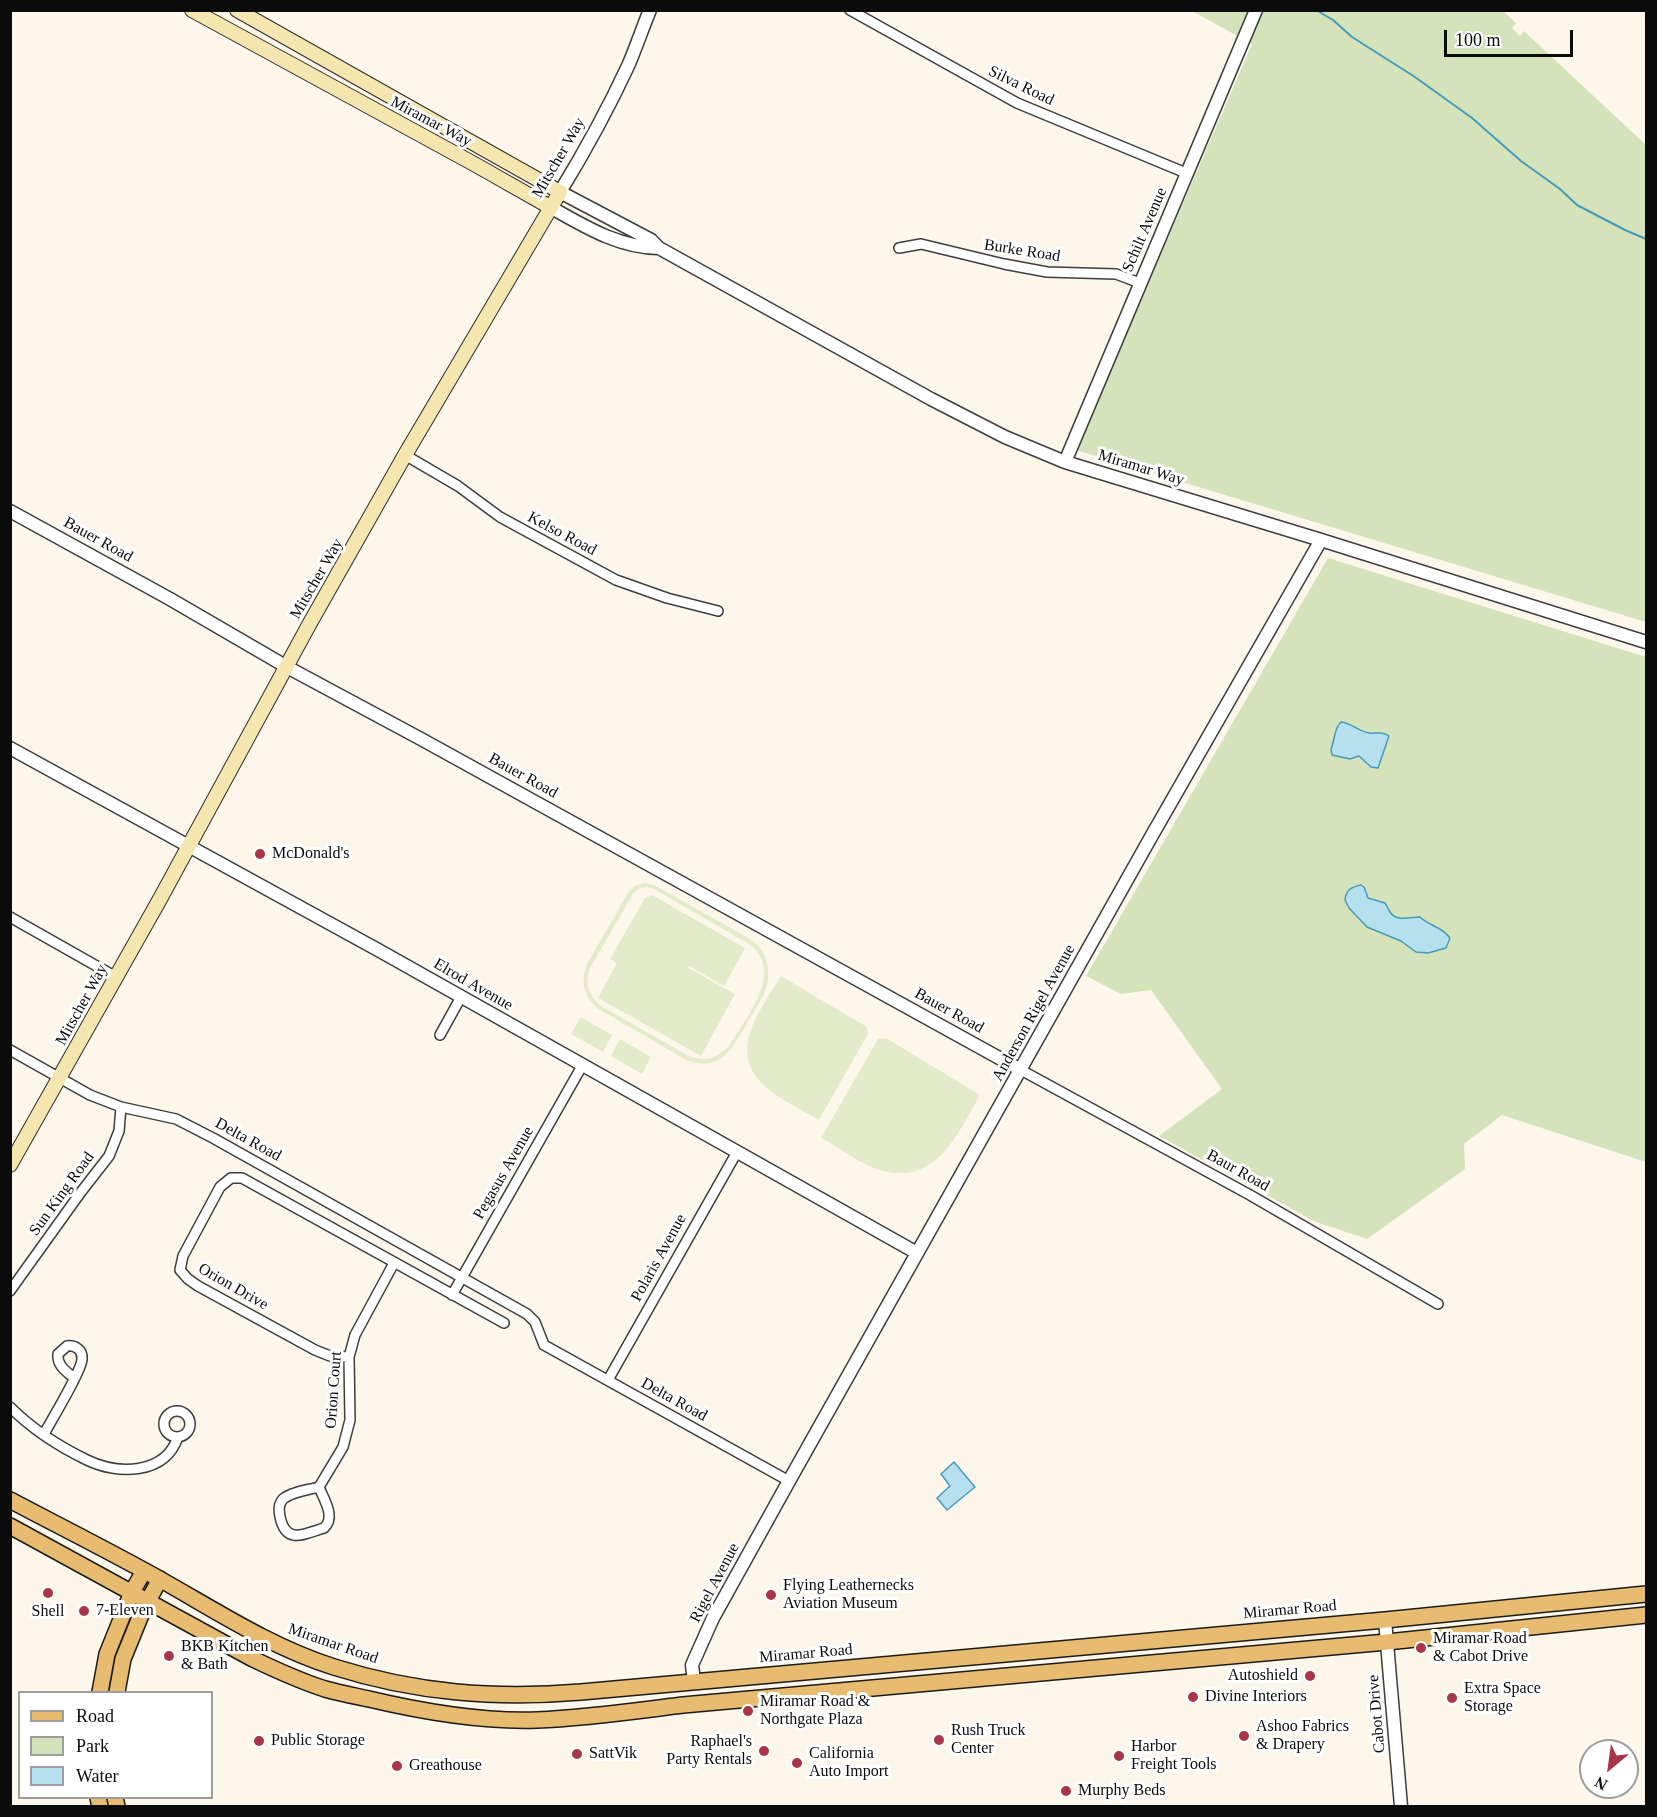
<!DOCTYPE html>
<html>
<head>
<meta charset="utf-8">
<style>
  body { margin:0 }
  #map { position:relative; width:1657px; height:1817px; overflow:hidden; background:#fdf7eb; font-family:"Times New Roman",serif }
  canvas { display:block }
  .frame { position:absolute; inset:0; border:12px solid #0b0b0b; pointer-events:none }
  .legend { position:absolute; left:18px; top:1691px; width:195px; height:108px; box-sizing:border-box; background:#fff; border:2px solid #9d9d9d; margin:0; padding:8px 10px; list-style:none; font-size:18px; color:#0b0b0b }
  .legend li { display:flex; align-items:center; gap:12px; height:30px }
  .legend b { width:30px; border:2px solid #9d9d9d }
  .north { position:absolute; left:1579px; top:1739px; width:60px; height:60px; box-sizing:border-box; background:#fff; border:2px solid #9d9d9d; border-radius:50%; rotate:209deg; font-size:16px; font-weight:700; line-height:24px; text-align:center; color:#0b0b0b }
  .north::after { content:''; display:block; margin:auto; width:21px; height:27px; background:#aa3448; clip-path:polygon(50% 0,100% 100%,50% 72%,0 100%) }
  .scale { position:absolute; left:1444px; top:30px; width:129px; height:27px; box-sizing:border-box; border:3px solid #0b0b0b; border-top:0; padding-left:8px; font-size:18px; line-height:21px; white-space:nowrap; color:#0b0b0b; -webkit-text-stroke:4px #fff; paint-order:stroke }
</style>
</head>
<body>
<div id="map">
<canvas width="1657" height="1817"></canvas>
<div class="frame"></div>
<ul class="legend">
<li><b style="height:8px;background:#e8bc70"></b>Road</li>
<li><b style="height:16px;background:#d4e3ba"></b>Park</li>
<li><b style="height:16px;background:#b6e0ee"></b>Water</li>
</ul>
<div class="north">N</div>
<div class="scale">100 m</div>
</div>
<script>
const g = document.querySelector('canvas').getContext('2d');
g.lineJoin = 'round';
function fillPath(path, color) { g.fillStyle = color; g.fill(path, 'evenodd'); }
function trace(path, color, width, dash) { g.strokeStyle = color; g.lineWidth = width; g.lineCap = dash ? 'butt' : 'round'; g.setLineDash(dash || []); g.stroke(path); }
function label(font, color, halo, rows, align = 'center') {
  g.font = font + ' "Times New Roman",serif'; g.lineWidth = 6; g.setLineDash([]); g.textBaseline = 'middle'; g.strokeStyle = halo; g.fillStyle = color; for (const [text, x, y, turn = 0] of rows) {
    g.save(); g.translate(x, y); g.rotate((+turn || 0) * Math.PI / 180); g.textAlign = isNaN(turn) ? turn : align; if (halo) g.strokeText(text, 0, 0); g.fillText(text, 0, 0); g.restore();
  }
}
fillPath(new Path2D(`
  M 1192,11 L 1503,11 L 1516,23 L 1512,28 L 1520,36 L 1524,31 L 1646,145 L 1646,622 L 1076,450 L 1252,44 Z
  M 1328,558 L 1646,657 L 1646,1162 L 1502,1115 L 1464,1144 L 1465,1169 L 1367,1239 L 1316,1222 L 1159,1136 L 1222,1089 L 1151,990 L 1121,994 L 1086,976 Z`), '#d4e3ba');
fillPath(new Path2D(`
  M 645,883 L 656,886 L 752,940 C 769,953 772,974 764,994 C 758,1005 751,1016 745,1027 C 730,1052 719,1072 686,1060 L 597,1008 C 584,997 581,982 586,966 L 628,893 L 635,886 ZM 647,887 L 654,889 L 749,944 C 786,971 746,1018 729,1046 C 718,1058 705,1062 689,1056 L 601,1006 C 589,996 584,983 590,968 L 633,894 L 638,889 Z
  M 652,895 L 745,948 L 724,986 L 689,966 L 687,967 L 735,994 L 701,1056 L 598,998 L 617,963 L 610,959 L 645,898 Z
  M 781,976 L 867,1027 L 868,1034 L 819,1120 C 802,1110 781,1100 767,1088 C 725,1053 760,1011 781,976 Z
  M 581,1017 L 612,1035 L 603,1052 L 571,1034 Z
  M 886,1038 L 980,1095 C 956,1137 934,1190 874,1168 C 856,1161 838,1147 821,1138 L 878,1039 Z
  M 620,1039 L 651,1057 L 642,1074 L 611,1056 Z`), '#e4ebca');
const water = new Path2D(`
  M 1341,722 C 1352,723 1359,732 1369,733 C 1377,734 1382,731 1389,736 L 1378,768 L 1371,767 L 1359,756 L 1350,759 L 1332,755 L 1331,749 C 1335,740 1334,728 1341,722 Z
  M 1361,885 L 1364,887 L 1368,898 L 1385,903 C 1387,906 1388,909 1390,912 C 1396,922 1410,917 1420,917 C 1429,926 1443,927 1450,938 L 1446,948 L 1428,953 L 1416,952 L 1401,941 L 1367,927 L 1349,908 L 1345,900 C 1346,890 1351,887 1361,885 Z
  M 954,1462 L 975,1487 L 947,1510 L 937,1498 L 950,1486 L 941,1474 Z`);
fillPath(water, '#b6e0ee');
trace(water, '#469bbc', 1.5);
trace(new Path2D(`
  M 1316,10 L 1333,20 L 1352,37 L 1415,77 L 1472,118 L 1521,161 L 1560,189 L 1577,205 L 1625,230 L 1646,239`), '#469bbc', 2);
const minor = new Path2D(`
  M 850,10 L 1017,103 L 1186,173
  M 899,248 L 921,244 L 1004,264 L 1047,272 L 1116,274 L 1140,283
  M 405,455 L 458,486 L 500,517 L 616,580 L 667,598 L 718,611
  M 10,917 L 116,977
  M 440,1035 L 461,997
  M 10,1050 L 90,1095 L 121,1107 L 176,1119 L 213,1138 L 527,1314 L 535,1322 L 544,1345 L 789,1481
  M 1021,1070 L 1250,1195 L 1438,1304
  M 10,1291 L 81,1192 L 109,1156 L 119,1131 L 121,1107
  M 452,1295 L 582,1066
  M 349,1357 L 330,1356 L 315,1350 L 198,1286 L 188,1279 L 180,1270 L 183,1256 L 220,1187 L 231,1178 L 242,1178 L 504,1323
  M 608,1380 L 737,1152
  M 10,1407 C 31,1428 60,1447 87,1460 C 118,1475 165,1475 178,1437
  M164 1424a13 13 0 1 1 26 0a13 13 0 1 1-26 0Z
  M 44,1434 C 51,1421 82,1370 82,1359 C 83,1349 74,1345 67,1346 L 58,1354 C 57,1366 66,1371 74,1378
  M 319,1487 C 324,1500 336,1517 324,1528 C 304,1534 286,1545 280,1517 C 279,1510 278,1505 283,1499 C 291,1492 308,1490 319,1487 L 343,1447 L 350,1420 L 349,1357 L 355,1335 L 394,1263`);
const tertiary = new Path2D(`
  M 650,10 C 642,29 636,48 628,66 C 608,109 585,151 560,192 L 651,240 L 659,248 L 931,399 L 1005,437 L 1065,462 L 1321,540 L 1646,642
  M 550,207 C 584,226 619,248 659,248
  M 1065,462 L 1256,10
  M 10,511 L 170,599 L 287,667 L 421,739 L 1021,1070
  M 10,748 L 380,951 L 917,1253
  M 1385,1620 L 1401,1806
  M 694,1682 L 692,1665 L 713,1618 L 789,1481 L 1151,837 L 1321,540`);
const secondary = new Path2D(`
  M 192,10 L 476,165 L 550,207
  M 10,1165 L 160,899 L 310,623 L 405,455 L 560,192 L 237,10`);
const primary = new Path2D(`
  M 10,1500 C 61,1527 113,1553 163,1581 C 218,1612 273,1648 334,1667 C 416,1693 495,1699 581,1692 L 1385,1620 L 1646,1594
  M 10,1526 L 253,1659 C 276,1670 300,1681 325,1689 C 339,1693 355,1696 369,1699 C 424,1712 481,1722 537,1720 C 586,1718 635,1711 683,1705 L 1387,1642 L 1646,1615
  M 100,1692 L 107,1654 L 132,1592 L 144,1571
  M 117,1692 L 123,1659 L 143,1610 L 160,1579
  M 98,1798 L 100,1806
  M 115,1798 L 117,1806`);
trace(minor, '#3e3e3e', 12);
trace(tertiary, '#3e3e3e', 15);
trace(secondary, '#2d2d2d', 16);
trace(primary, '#1c1c1c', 18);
trace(minor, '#fff', 9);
trace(tertiary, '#fff', 12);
trace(secondary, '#f5e5ae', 14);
trace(primary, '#e8bc70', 15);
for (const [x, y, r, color] of [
  [260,854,6,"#aa3448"],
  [48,1593,6,"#aa3448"],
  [771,1595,6,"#aa3448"],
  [84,1611,6,"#aa3448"],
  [1421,1648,6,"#aa3448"],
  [169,1656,6,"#aa3448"],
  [1310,1676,6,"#aa3448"],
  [1193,1697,6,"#aa3448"],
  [1452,1698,6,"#aa3448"],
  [748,1711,6,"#aa3448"],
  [1244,1736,6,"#aa3448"],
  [939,1740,6,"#aa3448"],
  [259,1741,6,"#aa3448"],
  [764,1751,6,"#aa3448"],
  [577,1754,6,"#aa3448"],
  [1119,1756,6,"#aa3448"],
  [797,1763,6,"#aa3448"],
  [397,1766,6,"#aa3448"],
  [1066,1791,6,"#aa3448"]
]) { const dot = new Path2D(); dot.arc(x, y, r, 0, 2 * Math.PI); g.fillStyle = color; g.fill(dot); trace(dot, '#fff', 2); }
label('16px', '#0b0b0b', '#fff', [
  ["Silva Road",1021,86,26],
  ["Miramar Way",431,122,28],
  ["Mitscher Way",559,158,-60],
  ["Schilt Avenue",1145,230,-67],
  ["Burke Road",1022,251,9],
  ["Miramar Way",1141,468,17],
  ["Kelso Road",562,534,28],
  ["Bauer Road",98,540,29],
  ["Mitscher Way",317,579,-60],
  ["Bauer Road",523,776,29],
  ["Elrod Avenue",473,985,30],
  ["Mitscher Way",82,1005,-61],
  ["Bauer Road",949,1011,29],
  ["Anderson Rigel Avenue",1034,1013,-61],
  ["Delta Road",248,1140,29],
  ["Baur Road",1238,1171,29],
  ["Pegasus Avenue",504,1173,-60],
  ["Sun King Road",62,1194,-54],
  ["Polaris Avenue",659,1258,-61],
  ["Orion Drive",233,1287,30],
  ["Orion Court",334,1390,-86],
  ["Delta Road",674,1400,29],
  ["Rigel Avenue",715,1583,-62],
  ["Miramar Road",1290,1610,-5],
  ["Miramar Road",333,1644,19],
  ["Miramar Road",806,1654,-5],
  ["Cabot Drive",1377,1714,-95]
]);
label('16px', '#0b0b0b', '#fff', [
  ["McDonald's",272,854],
  ["Flying Leathernecks",783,1586],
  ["Aviation Museum",783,1604],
  ["7-Eleven",96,1611],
  ["Shell",48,1612,"center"],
  ["Miramar Road",1433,1639],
  ["& Cabot Drive",1433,1657],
  ["BKB Kitchen",181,1647],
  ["& Bath",181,1665],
  ["Autoshield",1298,1676,"right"],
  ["Extra Space",1464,1689],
  ["Storage",1464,1707],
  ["Divine Interiors",1205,1697],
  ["Miramar Road &",760,1702],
  ["Northgate Plaza",760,1720],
  ["Ashoo Fabrics",1256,1727],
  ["& Drapery",1256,1745],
  ["Rush Truck",951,1731],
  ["Center",951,1749],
  ["Public Storage",271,1741],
  ["Raphael's",752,1742,"right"],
  ["Party Rentals",752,1760,"right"],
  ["Harbor",1131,1747],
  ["Freight Tools",1131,1765],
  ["SattVik",589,1754],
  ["California",809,1754],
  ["Auto Import",809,1772],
  ["Greathouse",409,1766],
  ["Murphy Beds",1078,1791]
], 'left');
</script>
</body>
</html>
